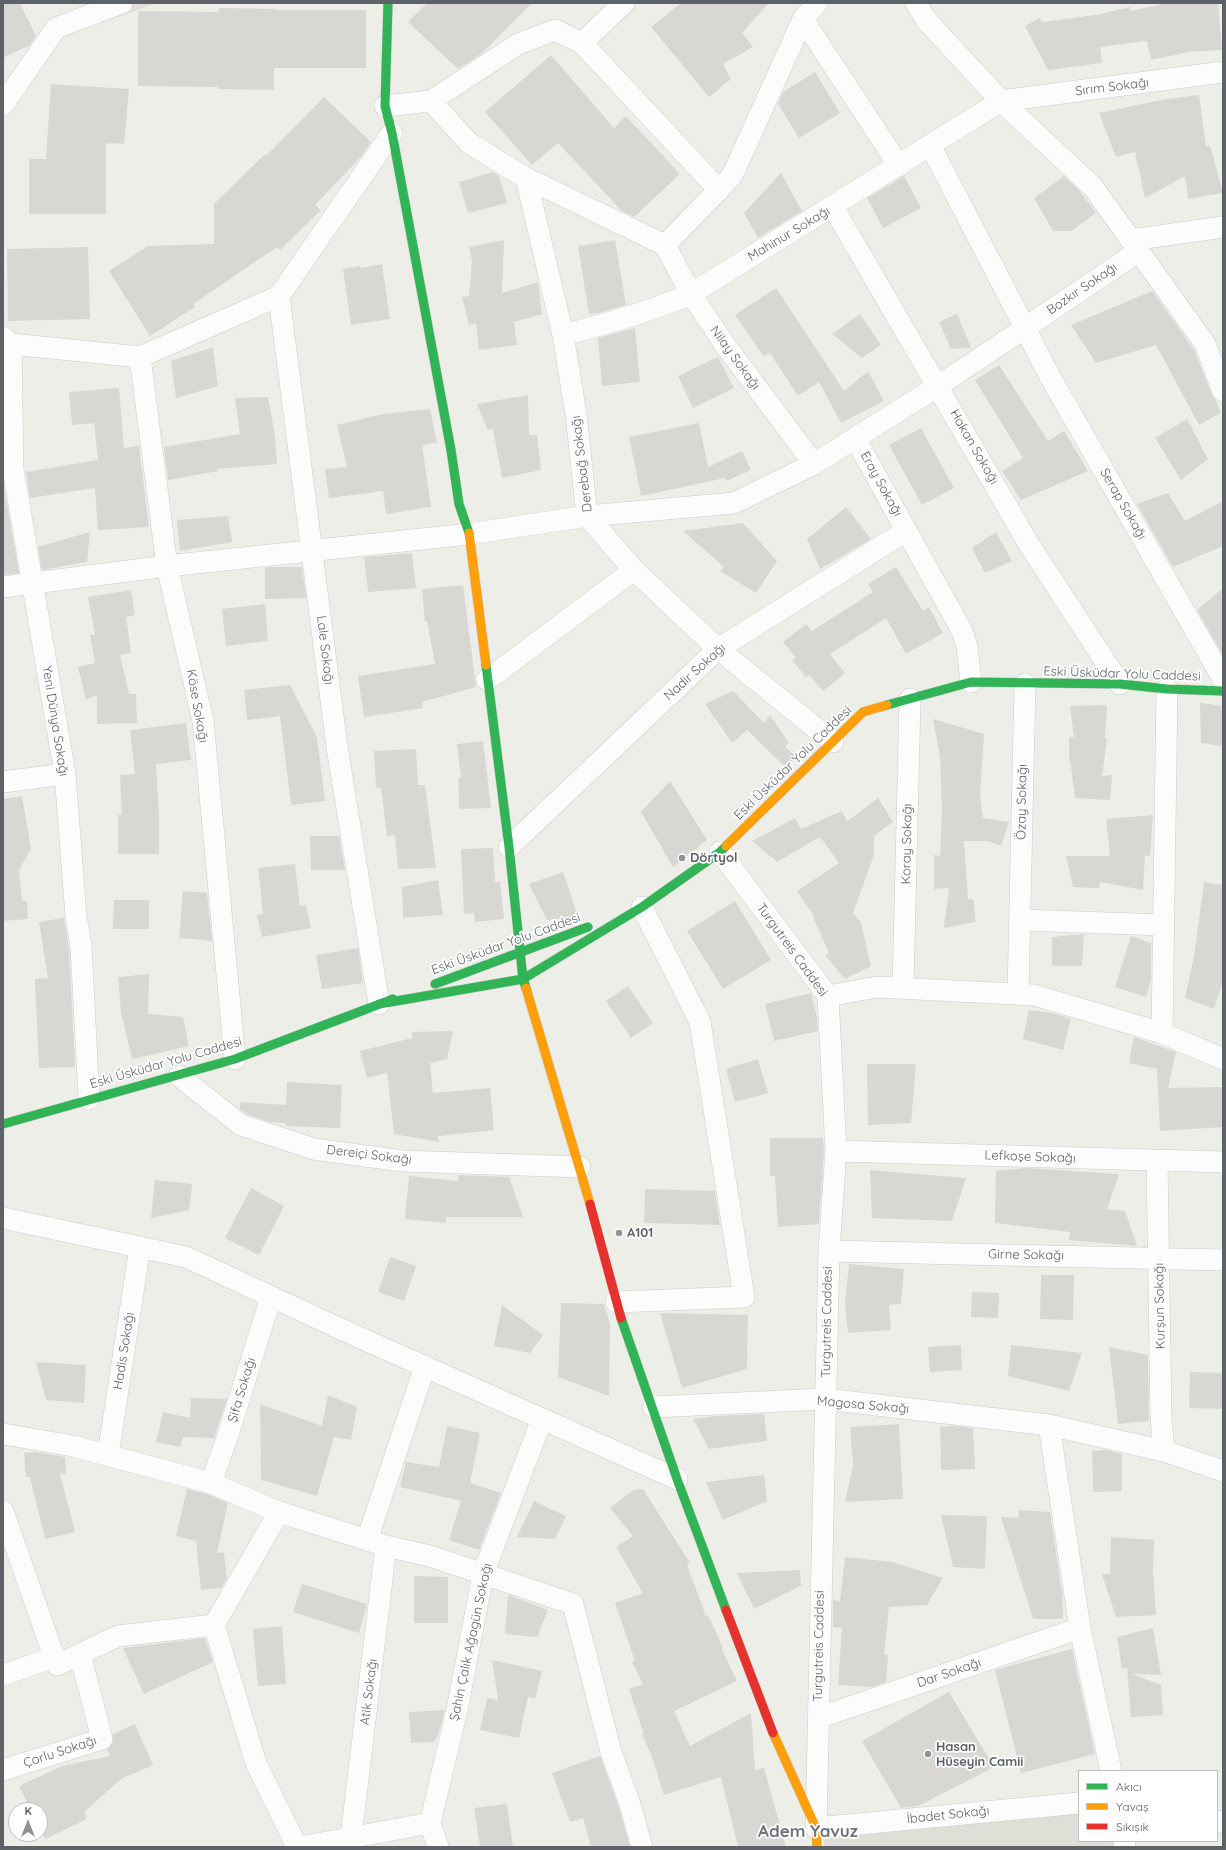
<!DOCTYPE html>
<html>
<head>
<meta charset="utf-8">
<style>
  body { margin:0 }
  #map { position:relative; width:1226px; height:1850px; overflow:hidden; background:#eeeee9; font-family:Quicksand,sans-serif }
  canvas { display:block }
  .frame { position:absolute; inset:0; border:4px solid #5d6168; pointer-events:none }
  .legend { position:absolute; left:1078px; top:1770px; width:140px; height:72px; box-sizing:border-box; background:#fff; border:1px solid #bec0c3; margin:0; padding:5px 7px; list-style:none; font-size:12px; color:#5d6168 }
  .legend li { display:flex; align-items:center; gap:8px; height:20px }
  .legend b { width:20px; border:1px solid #bec0c3 }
  .north { position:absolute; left:8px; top:1802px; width:40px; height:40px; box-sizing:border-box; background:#fff; border:1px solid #bec0c3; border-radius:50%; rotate:0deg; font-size:11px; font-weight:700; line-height:16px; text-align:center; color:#5d6168 }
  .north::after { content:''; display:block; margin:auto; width:14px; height:18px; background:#909295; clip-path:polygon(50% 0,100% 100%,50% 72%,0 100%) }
</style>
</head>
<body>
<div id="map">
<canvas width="1226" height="1850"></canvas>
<div class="frame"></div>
<ul class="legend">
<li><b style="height:5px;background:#30b455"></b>Akıcı</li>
<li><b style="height:5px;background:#ff9f0a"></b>Yavaş</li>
<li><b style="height:5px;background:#e5322d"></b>Sıkışık</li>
</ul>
<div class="north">K</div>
</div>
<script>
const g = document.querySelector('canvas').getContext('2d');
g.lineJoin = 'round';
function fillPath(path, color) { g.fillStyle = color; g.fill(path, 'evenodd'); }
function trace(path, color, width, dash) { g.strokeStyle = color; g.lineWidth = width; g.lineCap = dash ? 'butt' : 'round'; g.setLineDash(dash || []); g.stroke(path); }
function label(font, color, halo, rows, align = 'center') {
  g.font = font + ' Quicksand,sans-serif'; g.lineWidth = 3.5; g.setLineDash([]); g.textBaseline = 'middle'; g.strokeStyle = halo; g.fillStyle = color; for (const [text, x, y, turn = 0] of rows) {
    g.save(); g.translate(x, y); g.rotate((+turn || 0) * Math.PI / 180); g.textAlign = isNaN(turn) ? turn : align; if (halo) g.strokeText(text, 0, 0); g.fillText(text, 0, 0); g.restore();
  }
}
fillPath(new Path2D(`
  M 105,3 L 157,3 L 103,22 Z
  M 1079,1813 L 1079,1841 L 1117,1841 L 1119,1847 L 825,1847 L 823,1839 Z`), '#dfded7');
fillPath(new Path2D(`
  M 3,3 L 20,3 L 36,36 L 30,45 L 3,58 Z
  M 427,3 L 532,3 L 481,54 L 458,69 L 408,22 Z
  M 681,3 L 769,3 L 742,33 L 753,47 L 723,64 L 731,79 L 709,97 L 651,27 Z
  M 1168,3 L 1218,3 L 1222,50 L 1188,52 L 1151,60 L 1147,41 L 1100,47 L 1102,63 L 1048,70 L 1025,26 L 1040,18 L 1042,22 L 1096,15 L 1130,7 L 1130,11 Z
  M 219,8 L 275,9 L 275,10 L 366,10 L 366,68 L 274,68 L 274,90 L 218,89 L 218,87 L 138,86 L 138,11 L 219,12 Z
  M 551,55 L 614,128 L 626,116 L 680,174 L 634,217 L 621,210 L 558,143 L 532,165 L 485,112 Z
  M 815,72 L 840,113 L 799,138 L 778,104 L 783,92 Z
  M 51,84 L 129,89 L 124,144 L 106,143 L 106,214 L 29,214 L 29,159 L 46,159 Z
  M 1199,95 L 1206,147 L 1210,145 L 1223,193 L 1188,199 L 1185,176 L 1145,198 L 1135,152 L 1116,157 L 1099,113 L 1161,100 Z
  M 324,97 L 371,142 L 360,158 L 315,205 L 321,210 L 280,250 L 277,247 L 193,304 L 195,307 L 150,336 L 109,271 L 148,246 L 214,244 L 214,204 L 265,154 L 266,156 Z
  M 493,172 L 499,176 L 507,203 L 468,213 L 459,182 Z
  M 781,173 L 802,211 L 758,238 L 744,213 Z
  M 904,176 L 921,208 L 883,228 L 867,198 Z
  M 1064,176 L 1079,190 L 1096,213 L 1071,231 L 1053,231 L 1034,198 Z
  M 504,240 L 502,293 L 538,282 L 542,314 L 514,322 L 517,345 L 479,350 L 476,323 L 469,325 L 462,297 L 469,296 L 472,261 L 469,247 Z
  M 615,240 L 626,305 L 595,314 L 595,313 L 589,314 L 578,246 Z
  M 88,247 L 90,319 L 8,321 L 7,249 Z
  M 382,264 L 390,319 L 351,325 L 343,269 L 360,266 L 361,268 Z
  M 776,288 L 844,391 L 868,371 L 884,401 L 841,423 L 819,382 L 798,396 L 770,353 L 764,357 L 735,315 Z
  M 1152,291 L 1183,334 L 1189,344 L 1190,344 L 1194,350 L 1212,395 L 1216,401 L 1221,413 L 1199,425 L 1156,345 L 1096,363 L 1071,325 Z
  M 860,314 L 881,345 L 862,358 L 832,334 Z
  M 957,314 L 971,348 L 951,349 L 939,322 Z
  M 635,328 L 640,382 L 602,386 L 598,338 Z
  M 213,347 L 218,386 L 176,398 L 171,361 Z
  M 718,357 L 734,388 L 693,408 L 678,376 Z
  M 999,365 L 1048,441 L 1064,431 L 1088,471 L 1021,500 L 1002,471 L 1023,458 L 975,380 Z
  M 119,388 L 124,448 L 139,446 L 149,527 L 98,530 L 95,488 L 30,498 L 26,472 L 98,460 L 94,423 L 72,425 L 69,392 Z
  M 528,395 L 529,435 L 537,435 L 541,470 L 502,478 L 493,429 L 488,430 L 477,404 Z
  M 268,397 L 275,436 L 277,464 L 217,469 L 218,471 L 168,480 L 164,447 L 240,434 L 235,398 Z
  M 430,409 L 437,443 L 422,445 L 431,507 L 386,514 L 383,491 L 329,498 L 325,469 L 347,467 L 337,425 L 383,414 Z
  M 1187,419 L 1208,459 L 1181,480 L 1155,438 Z
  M 699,423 L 708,467 L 742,451 L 751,470 L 726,481 L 725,478 L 641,496 L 629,437 Z
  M 921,428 L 954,488 L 922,505 L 889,445 Z
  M 3,482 L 19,573 L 3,575 Z
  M 1168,493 L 1185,521 L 1223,501 L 1223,546 L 1173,567 L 1137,504 Z
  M 846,507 L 871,539 L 820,569 L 807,539 Z
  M 228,516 L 232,542 L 180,551 L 177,520 Z
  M 743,523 L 777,561 L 756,593 L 720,571 L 724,567 L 683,531 Z
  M 90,532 L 87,562 L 42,570 L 38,547 Z
  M 996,532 L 1012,561 L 985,573 L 972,548 Z
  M 412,553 L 416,588 L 368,592 L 364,557 Z
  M 268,567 L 302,567 L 306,598 L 265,599 L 265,568 Z
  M 896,567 L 923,611 L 929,607 L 943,633 L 906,654 L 886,618 L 830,654 L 845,673 L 823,691 L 809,675 L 806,677 L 792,660 L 796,658 L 783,642 L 806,624 L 812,631 L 873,592 L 868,584 Z
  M 463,585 L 476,687 L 422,702 L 423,708 L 364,717 L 358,676 L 435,664 L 427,621 L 425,622 L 422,589 Z
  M 1223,588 L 1223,655 L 1197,610 Z
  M 131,590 L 135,615 L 126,617 L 131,653 L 120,655 L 129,694 L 136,694 L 137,723 L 97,724 L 97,695 L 86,700 L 78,667 L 95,663 L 90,635 L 95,635 L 88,597 Z
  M 265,604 L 268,641 L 226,646 L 222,609 Z
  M 290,685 L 317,737 L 325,801 L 291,805 L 280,716 L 247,720 L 244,690 Z
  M 733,691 L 764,723 L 770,715 L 789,743 L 785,746 L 796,757 L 785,767 L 747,730 L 732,743 L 705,704 Z
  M 1200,703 L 1223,706 L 1223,746 L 1201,743 Z
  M 1107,705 L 1105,738 L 1107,738 L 1102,776 L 1112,775 L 1110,800 L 1075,798 L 1070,760 L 1069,760 L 1069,737 L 1074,737 L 1070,706 Z
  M 933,719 L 984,734 L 980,794 L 983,818 L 1009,822 L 1001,846 L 988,841 L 964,841 L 968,899 L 974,900 L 975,922 L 944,928 L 949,888 L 934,889 L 934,855 L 940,856 L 942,811 L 940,757 Z
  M 186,723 L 191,760 L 156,764 L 159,815 L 159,854 L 118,854 L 118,815 L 122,815 L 120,775 L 135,774 L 130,730 Z
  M 483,741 L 491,808 L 459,809 L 458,778 L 461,778 L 457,744 Z
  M 416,749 L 418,785 L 425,785 L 436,868 L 398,869 L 395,835 L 387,836 L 381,788 L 376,788 L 374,751 Z
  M 670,781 L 707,840 L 673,867 L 641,812 Z
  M 22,796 L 31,849 L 19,870 L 22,901 L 27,901 L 28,919 L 3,921 L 3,799 Z
  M 878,798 L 893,822 L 874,836 L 874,855 L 853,913 L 861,923 L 871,966 L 845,979 L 825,955 L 829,953 L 813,917 L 814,916 L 797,891 L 839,863 L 820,837 L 777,862 L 752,841 L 795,818 L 801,829 L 842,811 L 847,821 L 841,826 Z
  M 1153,815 L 1150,856 L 1145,855 L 1143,890 L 1100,882 L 1099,888 L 1073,887 L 1066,856 L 1110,856 L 1106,819 Z
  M 310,836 L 339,836 L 345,870 L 311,870 Z
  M 493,848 L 495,882 L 500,882 L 504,919 L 475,922 L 474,913 L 464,914 L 461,849 Z
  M 295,864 L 300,906 L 306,905 L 311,928 L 262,937 L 257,915 L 263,914 L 258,868 Z
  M 563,872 L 578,916 L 547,920 L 529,884 Z
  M 438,880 L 443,915 L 403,918 L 402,887 Z
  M 1204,882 L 1223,885 L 1223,981 L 1214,1009 L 1185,998 L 1194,957 Z
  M 183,891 L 207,893 L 212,941 L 179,938 Z
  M 114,900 L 149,900 L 149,929 L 113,929 Z
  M 735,901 L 771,960 L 723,989 L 687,931 Z
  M 64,918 L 69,947 L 75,1067 L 39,1068 L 35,979 L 48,978 L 39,922 Z
  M 1084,934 L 1082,966 L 1052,966 L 1052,937 Z
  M 1131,936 L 1151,943 L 1151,980 L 1146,997 L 1115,987 Z
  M 358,948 L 363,983 L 322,989 L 316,955 Z
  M 149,974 L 148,1014 L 183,1017 L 189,1046 L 132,1059 L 121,1012 L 118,977 Z
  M 628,986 L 653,1023 L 631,1038 L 606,1001 Z
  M 811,993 L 817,1017 L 818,1031 L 774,1041 L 765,1004 Z
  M 1029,1010 L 1053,1013 L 1071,1019 L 1063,1050 L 1023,1039 Z
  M 453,1031 L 447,1059 L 430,1063 L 433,1093 L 490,1088 L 494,1130 L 438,1136 L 439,1142 L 394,1134 L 387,1073 L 367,1078 L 360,1051 L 412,1038 L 412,1032 Z
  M 1134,1037 L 1176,1052 L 1168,1088 L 1223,1087 L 1223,1127 L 1160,1131 L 1157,1069 L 1129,1063 Z
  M 758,1059 L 768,1093 L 735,1102 L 726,1069 Z
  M 867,1064 L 916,1064 L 911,1123 L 868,1125 Z
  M 287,1082 L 342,1085 L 340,1128 L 286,1126 L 286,1123 L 269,1122 L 247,1114 L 240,1109 L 240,1102 L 286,1105 Z
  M 770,1138 L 823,1138 L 824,1151 L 819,1224 L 778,1227 L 775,1176 L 770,1176 Z
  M 1026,1168 L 1119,1174 L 1107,1209 L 1125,1211 L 1137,1246 L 1069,1240 L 1070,1232 L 995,1223 L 996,1171 Z
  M 870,1170 L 966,1178 L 952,1221 L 872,1218 Z
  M 458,1175 L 509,1177 L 523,1217 L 446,1217 L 446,1223 L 405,1219 L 409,1176 L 458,1181 Z
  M 155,1180 L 192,1184 L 189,1210 L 151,1218 Z
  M 251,1188 L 284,1206 L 259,1255 L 225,1238 Z
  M 645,1189 L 715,1191 L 720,1225 L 644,1223 Z
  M 390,1257 L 416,1266 L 404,1301 L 378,1292 Z
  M 849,1264 L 904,1269 L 901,1304 L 889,1305 L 891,1330 L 848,1333 L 845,1303 Z
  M 1041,1275 L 1074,1275 L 1073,1320 L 1040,1319 Z
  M 972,1292 L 999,1293 L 998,1318 L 971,1317 Z
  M 561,1303 L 604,1304 L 610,1324 L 609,1396 L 558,1377 Z
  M 502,1305 L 543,1335 L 530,1353 L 494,1346 Z
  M 660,1313 L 748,1315 L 747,1369 L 682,1388 Z
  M 961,1345 L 962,1370 L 930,1372 L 928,1347 Z
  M 1011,1345 L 1082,1353 L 1069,1391 L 1008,1376 Z
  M 1109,1347 L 1148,1355 L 1149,1421 L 1118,1424 Z
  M 36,1362 L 86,1365 L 84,1403 L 46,1400 Z
  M 1190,1372 L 1223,1373 L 1223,1409 L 1189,1408 Z
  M 328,1395 L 357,1407 L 351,1440 L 334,1437 L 317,1496 L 261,1480 L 260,1404 L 322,1426 Z
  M 191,1398 L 227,1399 L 214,1438 L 183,1437 L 180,1447 L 156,1442 L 163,1412 L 190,1418 Z
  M 764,1414 L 767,1441 L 709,1449 L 693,1419 L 716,1416 Z
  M 899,1424 L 903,1499 L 845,1502 L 853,1465 L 850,1427 Z
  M 447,1426 L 480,1433 L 470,1483 L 501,1493 L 479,1550 L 449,1540 L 461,1501 L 400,1487 L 406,1462 L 439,1467 Z
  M 955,1426 L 973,1428 L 975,1469 L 941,1470 L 940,1427 Z
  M 1107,1450 L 1122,1454 L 1122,1491 L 1093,1492 L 1092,1451 Z
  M 36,1452 L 65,1457 L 66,1474 L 60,1474 L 75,1532 L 45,1539 L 30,1477 L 26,1477 L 24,1453 Z
  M 764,1475 L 767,1501 L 723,1520 L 706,1482 Z
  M 187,1489 L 207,1494 L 228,1503 L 217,1553 L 224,1552 L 227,1579 L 221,1588 L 201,1590 L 196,1541 L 176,1536 Z
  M 643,1489 L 690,1563 L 687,1565 L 706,1616 L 708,1615 L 723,1648 L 722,1649 L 737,1681 L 674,1711 L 690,1746 L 751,1713 L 755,1770 L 764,1768 L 786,1847 L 738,1847 L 721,1777 L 664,1795 L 652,1757 L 642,1735 L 644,1734 L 629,1689 L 643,1684 L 632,1662 L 635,1661 L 615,1603 L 643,1593 L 616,1547 L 633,1536 L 610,1508 L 633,1490 Z
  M 534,1501 L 566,1516 L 555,1539 L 517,1537 Z
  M 1019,1510 L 1050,1512 L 1062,1593 L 1063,1619 L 1033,1619 L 1001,1517 L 1018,1518 Z
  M 941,1515 L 987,1516 L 985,1569 L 953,1567 Z
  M 1111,1537 L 1154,1540 L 1153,1571 L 1156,1615 L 1116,1617 L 1102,1574 L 1110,1574 Z
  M 845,1557 L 892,1562 L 943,1578 L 927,1605 L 889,1607 L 884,1654 L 888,1655 L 886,1682 L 871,1687 L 838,1685 L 842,1628 L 833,1627 L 833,1600 L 840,1601 Z
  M 800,1570 L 801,1586 L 754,1609 L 737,1573 Z
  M 414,1576 L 448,1577 L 448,1623 L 414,1623 Z
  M 302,1584 L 367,1604 L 359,1633 L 293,1612 Z
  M 508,1595 L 548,1610 L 537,1637 L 505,1634 Z
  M 282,1626 L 286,1684 L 258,1686 L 253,1629 Z
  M 1153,1628 L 1161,1675 L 1132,1674 L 1161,1685 L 1163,1715 L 1131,1717 L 1127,1668 L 1122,1669 L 1117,1637 Z
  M 205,1638 L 213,1662 L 144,1694 L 123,1648 Z
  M 1072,1649 L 1095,1754 L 1021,1773 L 995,1670 Z
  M 492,1660 L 542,1671 L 535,1699 L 528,1697 L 519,1738 L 480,1730 L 487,1698 L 498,1700 Z
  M 949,1692 L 994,1767 L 918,1806 L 901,1808 L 862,1741 Z
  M 445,1710 L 438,1736 L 434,1742 L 411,1743 L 409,1712 Z
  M 135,1724 L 153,1765 L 121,1779 L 84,1812 L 87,1819 L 45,1839 L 40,1829 L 40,1810 L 31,1810 L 19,1786 L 62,1766 L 110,1756 L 107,1749 L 113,1742 L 113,1734 Z
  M 600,1756 L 618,1805 L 630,1847 L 591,1847 L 583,1818 L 570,1822 L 552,1773 Z
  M 507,1804 L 513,1847 L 480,1847 L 474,1808 Z`), '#d8d7d4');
const street = new Path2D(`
  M 624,3 L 582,43 L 719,190
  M 916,3 L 926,20 L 1001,101 L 1093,187 L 1205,344 L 1223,391
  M 803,19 L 899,166
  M 431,101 L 518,44 L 555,30 L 582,43
  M 3,105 L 56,28 L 122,3
  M 385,106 L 431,101 L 469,143 L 526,178 L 665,245 L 732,176 L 803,19 L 817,3
  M 526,178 L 563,335 L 576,414 L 587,516 L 634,570 L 718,649 L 833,742
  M 833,207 L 1030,546 L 1120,684
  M 1131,240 L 1223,227
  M 665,245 L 691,294 L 725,345 L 814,464
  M 1139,251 L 1025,328 L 1049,375 L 1223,679
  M 279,296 L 337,747 L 379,1004
  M 563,335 C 607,324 649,312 691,294 L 1001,101 L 1223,72
  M 3,337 L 11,344 L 140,357 L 279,296 L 392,133
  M 11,344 L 13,469 L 65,774 L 76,916 L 81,946 L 89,1099
  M 140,357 L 167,566 L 203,721 L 235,1059
  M 855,438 L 962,631 L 967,646 L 971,682
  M 3,587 L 167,566 L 469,534 L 587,516 L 734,503 L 814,464 L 938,386 L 1025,328 L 930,145
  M 487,680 L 634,570
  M 3,782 L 65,774
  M 509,847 L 718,649 L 906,531
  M 720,852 L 828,996 L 836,1151 L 829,1251 L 816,1828 L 1079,1803
  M 1020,920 L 1164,925
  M 903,988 L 910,699
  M 1018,994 L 1025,684
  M 828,996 L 877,987 L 1034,995 L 1162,1033 L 1223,1059
  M 1162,1033 L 1167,689
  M 179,1076 L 241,1125 L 314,1149 L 402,1161 L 580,1167
  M 836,1151 L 1223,1162
  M 1157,1160 L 1161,1419 L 1164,1451
  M 3,1218 L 186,1257 L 345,1331 L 677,1479
  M 829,1251 L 1223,1260
  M 616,1302 L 744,1297 L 700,1022 L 642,907
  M 653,1407 L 825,1399 L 1049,1425
  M 3,1434 L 73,1446 L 211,1483 L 279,1512 L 386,1546 L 430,1556 L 573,1604 L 611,1752 L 629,1801 L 642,1847
  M 108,1455 L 140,1247
  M 211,1483 L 227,1438 L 271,1297
  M 3,1511 L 57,1665 L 118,1636 L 214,1625 L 279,1512
  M 367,1540 L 425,1366
  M 214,1625 L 256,1763 L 297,1847
  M 3,1675 L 54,1657
  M 818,1718 L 1080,1628
  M 3,1770 L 102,1739 L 80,1654
  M 1111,1771 L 1080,1628 L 1049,1425 L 1164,1451 L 1223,1471
  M 1217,1821 L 1223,1822
  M 351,1837 L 386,1546
  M 1124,1841 L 1125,1847
  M 300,1847 L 430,1823
  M 438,1847 L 430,1823 L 457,1710 L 483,1574 L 542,1419`);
const fast = new Path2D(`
  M 388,3 L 385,106 L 392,133 L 451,450 L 459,504 L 469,533
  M 486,665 L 509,847 L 523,979 L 526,988
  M 887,705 L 971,682 L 1120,684 L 1167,689 L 1223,691
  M 435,984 L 588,927
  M 379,1004 L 523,979 L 642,907 L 720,852 L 726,846
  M 3,1124 L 235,1059 L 393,999
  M 621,1318 L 677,1479 L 726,1610`);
const slow = new Path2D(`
  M 469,533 L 486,665
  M 726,846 L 863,712 L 887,705
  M 526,988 L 590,1204
  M 773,1733 L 816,1828 L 817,1847`);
const jam = new Path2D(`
  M 590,1204 L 621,1318
  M 726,1610 L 773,1733`);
trace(street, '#cbcccb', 22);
trace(fast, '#cacbcb', 10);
trace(slow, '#cacbcb', 10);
trace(jam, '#cacbcb', 10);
trace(street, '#fcfcfc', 21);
trace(fast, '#30b455', 9);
trace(slow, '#ff9f0a', 9);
trace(jam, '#e5322d', 9);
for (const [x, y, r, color] of [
  [682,858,4,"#909295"],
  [619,1233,4,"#909295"],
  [928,1754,4,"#909295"]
]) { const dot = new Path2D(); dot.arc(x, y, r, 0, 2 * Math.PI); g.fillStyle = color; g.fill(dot); trace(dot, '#fff', 1.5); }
label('13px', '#5d6168', '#fff', [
  ["Sırım Sokağı",1112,87,-7],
  ["Mahinur Sokağı",789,234,-31],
  ["Bozkır Sokağı",1082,289,-34],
  ["Nilay Sokağı",735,358,54],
  ["Hakan Sokağı",974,447,60],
  ["Derebağ Sokağı",582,464,-97],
  ["Eray Sokağı",881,484,61],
  ["Serap Sokağı",1123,504,60],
  ["Lale Sokağı",325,650,83],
  ["Nadir Sokağı",695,672,-42],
  ["Eski Üsküdar Yolu Caddesi",1122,674,2],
  ["Köse Sokağı",197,706,80],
  ["Yeni Dünya Sokağı",55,721,81],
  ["Eski Üsküdar Yolu Caddesi",793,763,-44],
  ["Özay Sokağı",1022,802,-89],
  ["Koray Sokağı",907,844,-89],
  ["Eski Üsküdar Yolu Caddesi",506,944,-20],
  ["Turgutreis Caddesi",792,950,54],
  ["Eski Üsküdar Yolu Caddesi",166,1063,-16],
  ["Dereiçi Sokağı",369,1155,7],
  ["Lefkoşe Sokağı",1030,1157,2],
  ["Girne Sokağı",1026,1255,1],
  ["Kurşun Sokağı",1160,1306,-91],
  ["Turgutreis Caddesi",827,1322,-89],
  ["Hadis Sokağı",124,1351,-81],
  ["Şifa Sokağı",242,1390,-73],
  ["Magosa Sokağı",863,1405,5],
  ["Şahin Çalık Ağagün Sokağı",471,1642,-78],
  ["Turgutreis Caddesi",819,1646,-89],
  ["Dar Sokağı",949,1673,-19],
  ["Atik Sokağı",369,1692,-83],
  ["Çorlu Sokağı",60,1752,-18],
  ["İbadet Sokağı",948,1815,-6]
]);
label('bold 13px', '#5d6168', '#fff', [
  ["Dörtyol",690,858],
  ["A101",627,1233],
  ["Hasan",936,1747],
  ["Hüseyin Camii",936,1762]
], 'left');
label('bold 17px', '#6e737a', '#fff', [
  ["Adem Yavuz",808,1832]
]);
</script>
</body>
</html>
